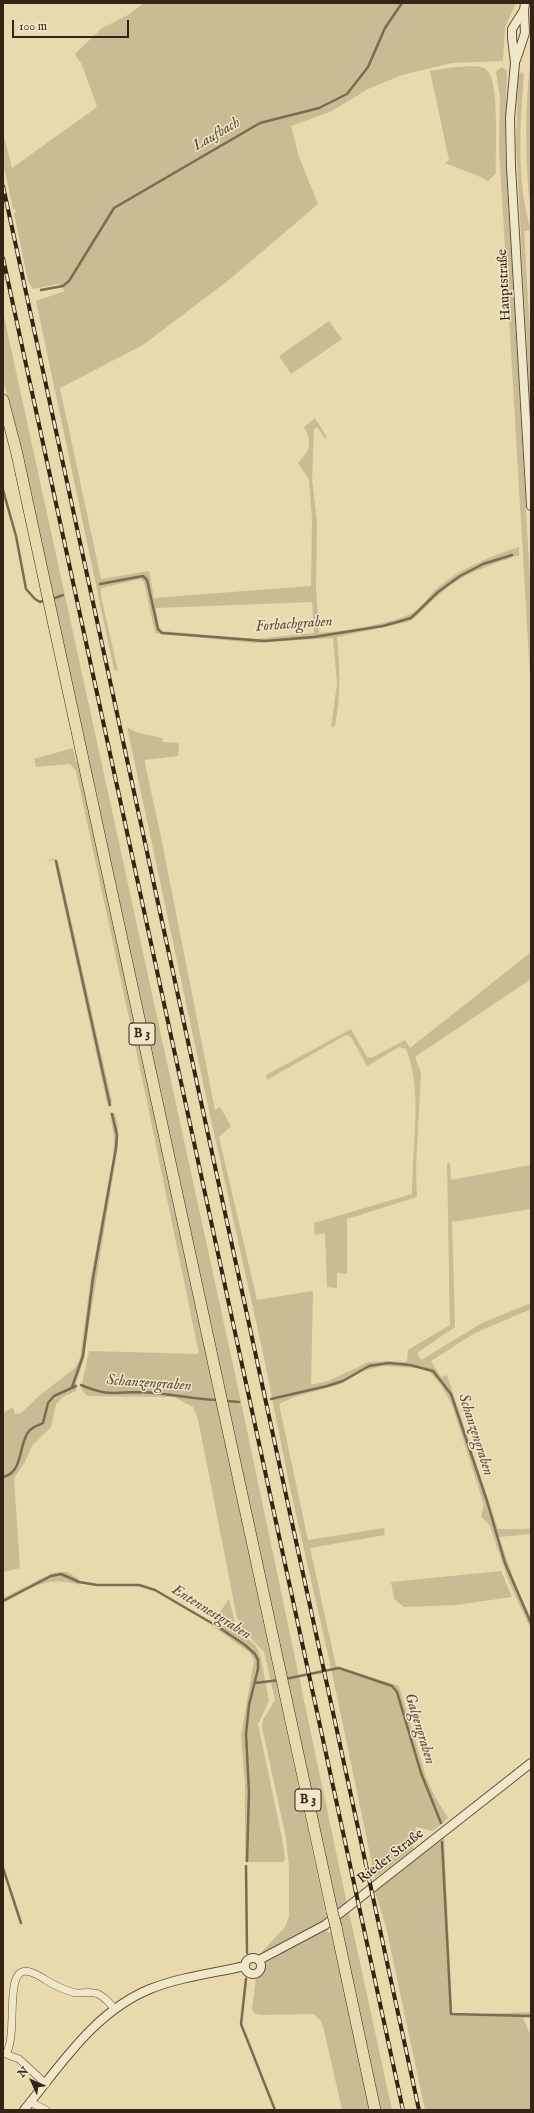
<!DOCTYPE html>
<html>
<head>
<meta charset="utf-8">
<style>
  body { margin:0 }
  #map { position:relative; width:534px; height:2113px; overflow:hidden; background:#e8daad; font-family:"IM FELL English",serif }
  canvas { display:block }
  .frame { position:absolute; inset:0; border:4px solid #342316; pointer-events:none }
  .north { position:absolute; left:12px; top:2061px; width:40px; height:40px; -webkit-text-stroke:3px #f0e7ca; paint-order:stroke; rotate:315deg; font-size:11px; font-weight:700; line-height:16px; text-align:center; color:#342316 }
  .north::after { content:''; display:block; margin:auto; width:14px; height:18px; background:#342316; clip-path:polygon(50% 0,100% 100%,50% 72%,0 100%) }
  .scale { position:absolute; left:12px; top:20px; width:117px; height:18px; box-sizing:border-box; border:2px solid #342316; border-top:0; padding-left:5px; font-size:12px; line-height:14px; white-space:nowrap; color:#342316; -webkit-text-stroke:3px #f0e7ca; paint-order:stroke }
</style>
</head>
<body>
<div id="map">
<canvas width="534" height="2113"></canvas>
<div class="frame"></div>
<div class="north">N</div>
<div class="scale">100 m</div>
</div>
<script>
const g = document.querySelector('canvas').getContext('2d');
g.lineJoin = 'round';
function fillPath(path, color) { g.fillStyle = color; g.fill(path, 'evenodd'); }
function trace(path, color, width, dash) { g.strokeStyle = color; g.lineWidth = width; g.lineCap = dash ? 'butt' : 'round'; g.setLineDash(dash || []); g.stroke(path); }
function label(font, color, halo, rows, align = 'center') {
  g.font = font + ' "IM FELL English",serif'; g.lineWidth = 3; g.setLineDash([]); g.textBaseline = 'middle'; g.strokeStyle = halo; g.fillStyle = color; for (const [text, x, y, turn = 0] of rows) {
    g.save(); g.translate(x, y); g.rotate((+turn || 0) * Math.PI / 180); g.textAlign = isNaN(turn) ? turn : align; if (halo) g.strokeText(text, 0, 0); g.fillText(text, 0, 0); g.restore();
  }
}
fillPath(new Path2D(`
  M 144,3 L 516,3 L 505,27 L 503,61 L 452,63 L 402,75 L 368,89 L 332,111 L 291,126 L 299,157 L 318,204 L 230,279 L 143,345 L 60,388 L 101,579 L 149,571 L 154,598 L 311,586 L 312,518 L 309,480 L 298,463 C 310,450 313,443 304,427 L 315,418 L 326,436 L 326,440 L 317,427 L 314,429 L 312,480 L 317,521 L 316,589 L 319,633 C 344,631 393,624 414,612 C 422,607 428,597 435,590 C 459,569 488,557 519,547 L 519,555 C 491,565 463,573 441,593 C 429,602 421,615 408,622 L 337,637 C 340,669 341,694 335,726 L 331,727 L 337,684 L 333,638 L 254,643 L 155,633 L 144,582 L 140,579 L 101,588 L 101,596 L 118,671 L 114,670 L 36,301 L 65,291 L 59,284 L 33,289 L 28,281 L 14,213 L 16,212 L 15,209 L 13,209 L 3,162 L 3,133 L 12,168 L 97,107 L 82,65 L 75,54 L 102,28 L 128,15 ZM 312,602 L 314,633 L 256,639 L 162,631 L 159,628 L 156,608 Z
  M 531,54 L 531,213 C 524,160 525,107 531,54 Z
  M 456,67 C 464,67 481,64 487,70 C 500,83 495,152 496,173 L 488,181 L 476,175 L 445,163 L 449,160 L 430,71 Z
  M 502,67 L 507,71 L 505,145 L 531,598 L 531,693 L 499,147 L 500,98 L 496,73 L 497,70 Z
  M 521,72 L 524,74 C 520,123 516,182 531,230 L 524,231 L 531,350 L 531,423 L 516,144 L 518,76 Z
  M 3,312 L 237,1383 L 347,1904 L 337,1911 L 34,509 L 17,431 L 3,380 Z
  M 329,321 L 342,339 L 291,374 L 279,356 Z
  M 127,727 C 141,737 151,733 163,739 L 162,742 L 179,743 L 178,756 L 145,760 L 145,764 L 160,832 L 215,1110 L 220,1107 L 231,1126 L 219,1137 L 257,1300 L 313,1291 L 311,1385 L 328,1381 L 369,1362 L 391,1361 L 407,1362 L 408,1350 L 450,1325 L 447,1164 L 450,1163 L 451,1180 L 531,1165 L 531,1209 L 452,1222 L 455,1327 L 417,1353 L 421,1360 L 482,1323 L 531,1303 L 531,1309 L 475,1333 L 431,1361 L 441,1377 L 447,1375 L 498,1529 L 531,1529 L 531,1534 L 499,1537 L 516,1585 L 531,1619 L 531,1630 L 509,1582 L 489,1524 L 481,1517 L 484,1505 L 452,1405 L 441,1385 L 430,1372 L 417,1368 L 383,1366 L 363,1371 L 338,1385 L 294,1397 L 279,1404 L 308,1540 L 384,1528 L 385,1535 L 310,1548 L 336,1666 L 399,1686 L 426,1777 L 434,1795 L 448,1818 L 433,1831 L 416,1827 L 413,1849 L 375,1878 L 331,1668 L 290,1488 L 263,1353 L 210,1115 Z
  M 73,748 L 76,762 L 79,762 L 327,1919 L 303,1935 L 259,1955 L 285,1927 L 289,1917 L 289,1867 L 286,1838 L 262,1727 L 263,1720 L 275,1700 L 264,1652 L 244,1631 L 237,1618 L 198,1419 L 193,1407 L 174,1397 L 87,1396 L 81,1389 L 89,1351 L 199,1354 L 146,1097 L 76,771 L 70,764 L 36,767 L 34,759 Z
  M 53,858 L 58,862 L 112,1102 L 108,1107 L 54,860 L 46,862 Z
  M 530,953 L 531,979 L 415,1057 L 421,1073 L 416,1167 L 417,1197 L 347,1219 L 347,1274 L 337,1273 L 337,1288 L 327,1287 L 325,1233 L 315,1235 L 314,1223 L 412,1194 C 412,1151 423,1088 406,1049 L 399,1047 L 367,1066 L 351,1037 L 346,1035 L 267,1080 L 266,1075 L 351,1029 L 367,1057 L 371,1058 L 405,1040 L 410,1048 Z
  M 110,1112 L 115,1114 L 118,1125 L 118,1145 L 83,1362 L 76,1383 L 76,1391 L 63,1397 L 56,1404 L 51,1427 L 32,1446 L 25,1462 L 14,1478 L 20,1568 L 3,1572 L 3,1413 L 13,1407 L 15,1414 L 21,1413 L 39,1396 L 75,1368 L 80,1358 L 91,1277 L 113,1157 L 114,1138 Z
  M 501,1571 L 512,1597 L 456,1605 L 404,1607 L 394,1599 L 391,1582 Z
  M 59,1572 L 67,1572 L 79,1579 L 79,1585 C 47,1574 31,1589 3,1603 L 3,1598 L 50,1574 Z
  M 229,1599 L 236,1627 L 256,1646 L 261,1658 L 269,1701 L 258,1724 L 282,1838 L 285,1860 L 283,1862 L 245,1862 L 245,1784 L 241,1735 L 254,1661 L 250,1653 L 211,1625 Z
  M 444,1836 L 452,2012 L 455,2015 L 531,2012 L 531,2017 L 523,2018 L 531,2036 L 531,2110 L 425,2110 L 386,1927 L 375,1892 Z
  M 349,1912 L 392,2110 L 379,2110 L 340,1919 Z
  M 327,1927 L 328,1933 L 331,1932 L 370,2110 L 342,2110 L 324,2030 L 321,2021 L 314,2014 L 260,2015 L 254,2013 L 252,2009 L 256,1977 L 263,1973 L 265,1963 Z`), '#c9bb93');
trace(new Path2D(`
  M 520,3 L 531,6
  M 41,290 L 63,286 L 69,281 L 114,208 L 260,123 L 319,108 L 347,94 L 368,67 L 385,28 L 402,3
  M 3,490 L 16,536 L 26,589 L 35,599 L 40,602 L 45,600
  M 100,584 L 143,576 L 147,580 L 158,629 L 162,633 L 265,641 L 314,637 L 383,626 L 411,618 L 438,592 L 460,576 L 483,564 L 512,555
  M 52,599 L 63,595
  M 56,861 L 110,1105
  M 81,1385 C 109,1397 115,1392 142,1392 C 167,1393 191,1399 216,1400
  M 72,1387 L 83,1356 L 93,1278 L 116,1148 L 117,1135 L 112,1114
  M 271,1399 L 327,1386 L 343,1381 L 369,1366 L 388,1363 L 410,1365 L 433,1371 L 451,1394 L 487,1501 L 505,1563 L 531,1623
  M 227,1401 L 239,1402
  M 3,1477 C 24,1472 18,1444 29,1431 C 32,1427 39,1425 43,1423 L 48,1403 L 54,1396 L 76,1386
  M 3,1601 L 51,1576 L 61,1574 L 79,1582 L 97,1585 L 139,1585 L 155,1590 L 220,1628 L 245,1645 L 255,1654 L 258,1660 L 258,1669 L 249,1705 L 246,1734 L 249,1792 L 247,1861
  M 285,1679 L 339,1668 L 392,1686 L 397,1692 L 421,1773 L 441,1823
  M 255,1683 L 280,1680
  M 442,1842 L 451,2014 L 531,2016
  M 246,1866 L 247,1953
  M 3,1868 L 21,1923
  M 246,1979 L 241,2024 L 275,2110`), '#7b6c52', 2.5);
const minor = new Path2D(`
  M 3,2053 L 19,2059 L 46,2084
  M 6,2054 C 20,2031 0,1956 35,1974 C 43,1977 49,1983 57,1986 C 63,1989 70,1992 77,1993 C 84,1993 92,1991 98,1994 C 105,1997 109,2003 114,2008
  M 30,2102 L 46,2110`);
const tertiary = new Path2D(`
  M 525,3 L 524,10 L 512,29 L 512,38 L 515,63 L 510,118 L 511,167 L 531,506
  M 516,60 L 525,33 L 524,10
  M245 1966a8 8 0 1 1 16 0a8 8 0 1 1-16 0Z
  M 259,1960 L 325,1925 L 531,1763
  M 24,2110 C 61,2065 94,2012 150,1989 C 180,1977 214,1973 245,1966`);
const primary = new Path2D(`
  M 3,400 L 17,454 L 332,1911
  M 336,1927 L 375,2110`);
trace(minor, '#61513c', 8);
trace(tertiary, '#61513c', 10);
trace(primary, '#342316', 12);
trace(minor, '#f0e7ca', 7);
trace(tertiary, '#f0e7ca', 8);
trace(primary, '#e8daad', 11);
const rail = new Path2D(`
  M 3,186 L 419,2110
  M 3,258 L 403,2110`);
trace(rail, '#342316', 4);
trace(rail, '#f0e7ca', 2.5, [8]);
const primaryBridge = new Path2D(`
  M 332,1911 L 336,1927`);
trace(primaryBridge, '#342316', 12, []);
trace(primaryBridge, '#e8daad', 11);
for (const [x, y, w] of [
  [142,1034,26],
  [308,1800,26]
]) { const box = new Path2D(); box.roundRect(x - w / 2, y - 11, w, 22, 3); g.fillStyle = '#f0e7ca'; g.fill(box); trace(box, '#342316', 1); }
label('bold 13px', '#342316', null, [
  ["B 3",142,1034],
  ["B 3",308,1800]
]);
label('14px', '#342316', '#f0e7ca', [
  ["Hauptstraße",505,285,-93],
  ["Rieder Straße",391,1857,-38]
]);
label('italic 15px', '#5e4d39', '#f0e7ca', [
  ["Laufbach",217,135,-30],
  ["Forbachgraben",294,625,-4],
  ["Schanzengraben",149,1384,4],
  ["Schanzengraben",475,1435,72],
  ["Entennestgraben",211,1613,32],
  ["Galgengraben",419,1729,73]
]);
</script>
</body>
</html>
